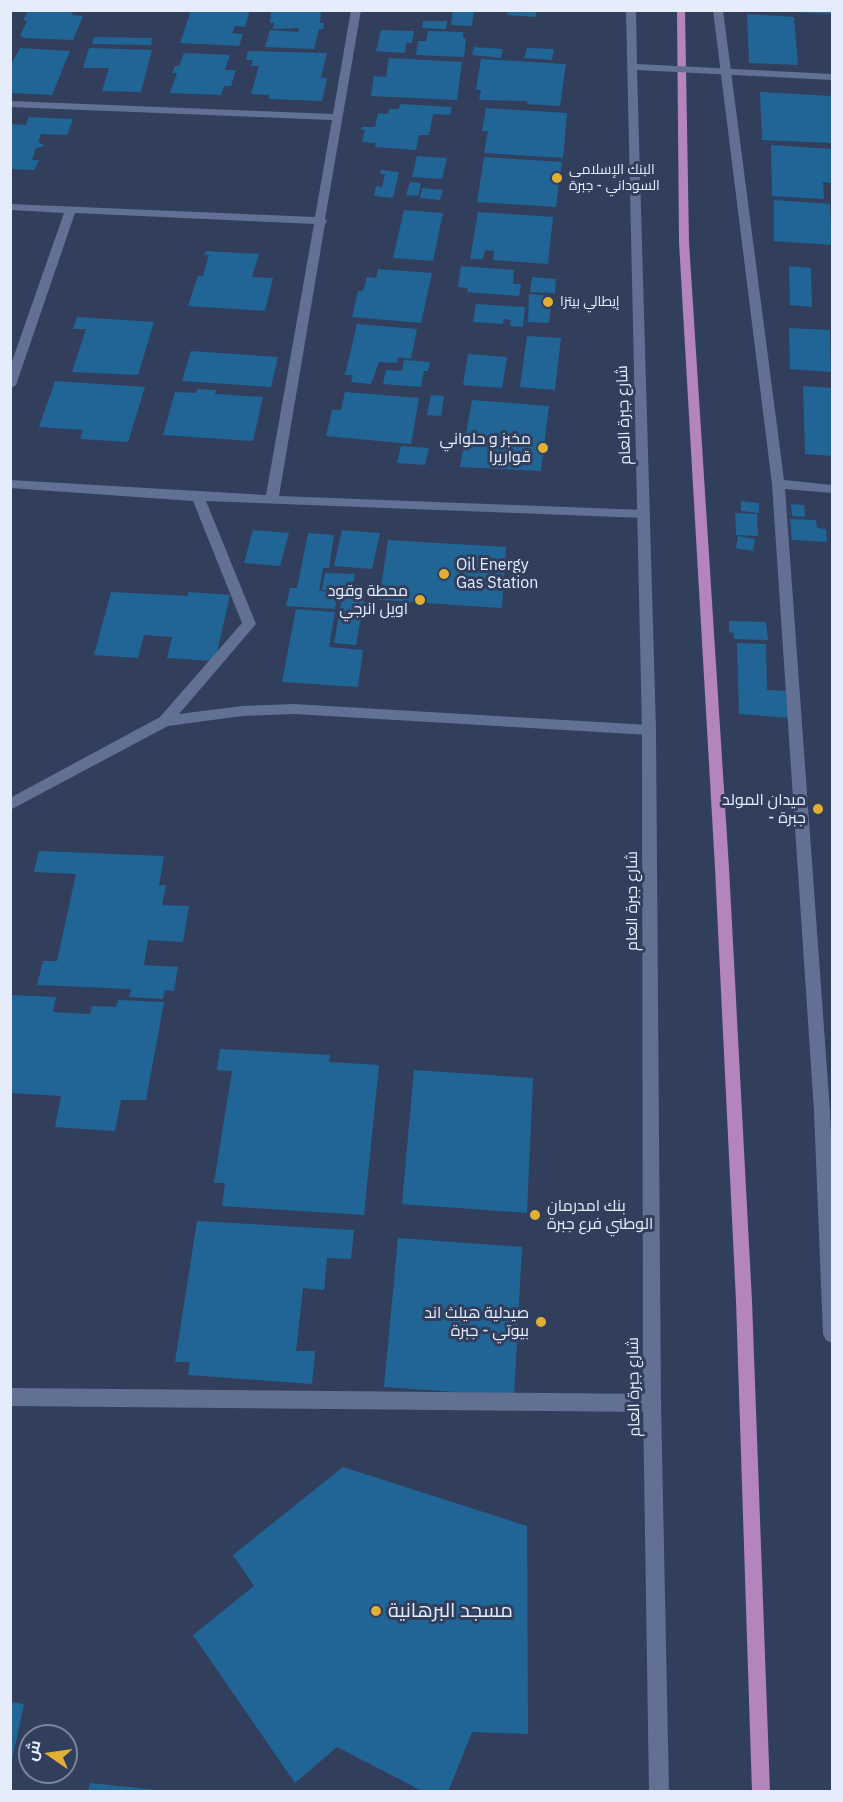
<!DOCTYPE html>
<html>
<head>
<meta charset="utf-8">
<style>
  body { margin:0 }
  #map { position:relative; width:843px; height:1802px; overflow:hidden; background:#313f5d; font-family:"IBM Plex Sans",Cairo,sans-serif }
  canvas { display:block }
  .frame { position:absolute; inset:0; border:12px solid #e5edfd; pointer-events:none }
  .north { position:absolute; left:18px; top:1724px; width:60px; height:60px; box-sizing:border-box; background:#313f5d; border:2px solid #79859d; border-radius:50%; rotate:283deg; font-size:16px; font-weight:700; line-height:24px; text-align:center; color:#e5edfd }
  .north::after { content:''; display:block; margin:auto; width:21px; height:27px; background:#e1af34; clip-path:polygon(50% 0,100% 100%,50% 72%,0 100%) }
</style>
</head>
<body>
<div id="map">
<canvas width="843" height="1802"></canvas>
<div class="frame"></div>
<div class="north">ش</div>
</div>
<script>
const g = document.querySelector('canvas').getContext('2d');
g.lineJoin = 'round';
function fillPath(path, color) { g.fillStyle = color; g.fill(path, 'evenodd'); }
function trace(path, color, width, dash) { g.strokeStyle = color; g.lineWidth = width; g.lineCap = dash ? 'butt' : 'round'; g.setLineDash(dash || []); g.stroke(path); }
function label(font, color, halo, rows, align = 'center') {
  g.font = font + ' "IBM Plex Sans",Cairo,sans-serif'; g.lineWidth = 6; g.setLineDash([]); g.textBaseline = 'middle'; g.strokeStyle = halo; g.fillStyle = color; for (const [text, x, y, turn = 0] of rows) {
    g.save(); g.translate(x, y); g.rotate((+turn || 0) * Math.PI / 180); g.textAlign = isNaN(turn) ? turn : align; if (halo) g.strokeText(text, 0, 0); g.fillText(text, 0, 0); g.restore();
  }
}
fillPath(new Path2D(`
  M 677,10 L 685,10 L 689,242 L 729,868 L 752,1301 L 770,1792 L 752,1792 L 736,1301 L 715,868 L 679,242 Z`), '#b385bc');
fillPath(new Path2D(`
  M 28,10 L 73,10 L 72,15 L 83,16 L 73,40 L 25,38 L 20,36 L 27,21 L 23,21 Z
  M 191,10 L 250,10 L 245,27 L 235,26 L 232,33 L 243,34 L 239,46 L 180,43 Z
  M 271,10 L 321,10 L 320,23 L 324,23 L 323,29 L 319,29 L 314,49 L 265,47 L 270,30 L 298,32 L 299,28 L 273,29 L 274,23 L 270,23 Z
  M 453,10 L 474,10 L 472,26 L 451,25 Z
  M 508,10 L 536,10 L 536,17 L 507,15 Z
  M 792,10 L 832,10 L 832,14 L 792,12 Z
  M 747,14 L 794,17 L 798,65 L 749,63 Z
  M 423,21 L 447,21 L 446,29 L 422,28 Z
  M 381,30 L 414,31 L 412,43 L 406,43 L 405,53 L 376,51 Z
  M 428,31 L 463,32 L 463,38 L 466,39 L 464,57 L 416,55 L 418,41 L 426,41 Z
  M 94,37 L 152,38 L 151,45 L 92,44 Z
  M 474,47 L 503,49 L 501,58 L 472,55 Z
  M 20,48 L 70,51 L 52,95 L 10,93 L 10,66 Z
  M 89,48 L 152,50 L 141,92 L 102,91 L 109,68 L 83,68 Z
  M 527,48 L 554,49 L 552,60 L 524,58 Z
  M 248,51 L 327,53 L 321,78 L 327,78 L 322,101 L 269,99 L 270,95 L 251,94 L 259,66 L 251,66 L 253,60 L 246,60 Z
  M 184,53 L 230,55 L 225,70 L 236,70 L 231,86 L 224,86 L 221,95 L 170,93 L 177,73 L 172,73 L 175,66 L 179,66 Z
  M 389,58 L 462,62 L 457,100 L 371,96 L 374,76 L 386,77 Z
  M 481,59 L 566,64 L 560,106 L 527,104 L 528,101 L 479,100 L 481,90 L 476,90 Z
  M 760,92 L 832,96 L 832,143 L 762,140 Z
  M 400,104 L 452,107 L 450,115 L 433,114 L 429,135 L 419,135 L 416,150 L 375,147 L 376,143 L 362,142 L 365,130 L 361,130 L 362,127 L 375,127 L 378,113 L 388,114 L 389,109 L 399,109 Z
  M 486,108 L 567,113 L 563,158 L 484,153 L 488,131 L 482,131 Z
  M 29,117 L 73,119 L 67,135 L 41,134 L 38,142 L 45,146 L 36,148 L 32,160 L 39,160 L 34,170 L 10,169 L 10,124 L 26,125 Z
  M 771,145 L 832,149 L 832,183 L 823,182 L 824,199 L 772,196 Z
  M 417,156 L 447,158 L 442,179 L 412,177 Z
  M 484,157 L 562,162 L 556,207 L 477,202 Z
  M 381,170 L 399,172 L 393,198 L 374,196 L 376,186 L 382,187 L 385,174 L 380,174 Z
  M 410,182 L 421,183 L 418,196 L 406,195 Z
  M 422,188 L 443,190 L 440,200 L 420,198 Z
  M 774,200 L 830,204 L 832,245 L 774,241 Z
  M 404,210 L 443,213 L 433,261 L 393,258 Z
  M 478,212 L 553,217 L 548,264 L 493,260 L 494,251 L 485,250 L 483,259 L 470,259 Z
  M 206,251 L 259,254 L 252,277 L 273,278 L 265,311 L 188,306 L 198,276 L 203,276 L 209,255 L 204,255 Z
  M 461,266 L 514,270 L 513,284 L 521,284 L 519,296 L 467,292 L 468,288 L 458,287 Z
  M 789,266 L 811,268 L 812,307 L 790,305 Z
  M 378,269 L 432,273 L 421,323 L 352,317 L 358,291 L 363,291 L 367,277 L 376,278 Z
  M 532,277 L 556,279 L 555,293 L 530,292 Z
  M 529,294 L 552,296 L 549,323 L 528,322 Z
  M 476,304 L 525,307 L 523,327 L 510,326 L 511,320 L 504,319 L 503,324 L 473,322 Z
  M 77,317 L 154,322 L 138,375 L 72,372 L 86,329 L 73,329 Z
  M 357,324 L 417,329 L 411,359 L 398,357 L 397,363 L 379,362 L 371,384 L 351,382 L 353,375 L 345,375 Z
  M 789,328 L 830,330 L 831,372 L 790,369 Z
  M 527,336 L 561,338 L 555,390 L 520,387 Z
  M 191,351 L 278,357 L 271,387 L 182,381 Z
  M 468,354 L 507,357 L 502,388 L 463,385 Z
  M 404,360 L 430,362 L 428,371 L 424,371 L 421,387 L 383,384 L 386,370 L 402,371 Z
  M 55,381 L 145,387 L 128,442 L 80,439 L 83,430 L 39,427 Z
  M 803,386 L 832,388 L 832,456 L 805,454 Z
  M 197,389 L 216,390 L 215,394 L 263,397 L 253,441 L 163,435 L 175,392 L 196,393 Z
  M 345,392 L 419,398 L 411,444 L 326,436 L 332,410 L 341,410 Z
  M 431,395 L 444,396 L 441,416 L 427,415 Z
  M 472,400 L 549,406 L 541,471 L 460,467 Z
  M 401,446 L 429,448 L 425,465 L 397,463 Z
  M 741,501 L 759,503 L 759,513 L 741,511 Z
  M 791,504 L 804,505 L 805,517 L 792,516 Z
  M 735,513 L 757,514 L 758,536 L 736,535 Z
  M 790,519 L 816,520 L 817,528 L 826,529 L 827,542 L 792,540 Z
  M 253,530 L 289,533 L 280,566 L 244,563 Z
  M 342,530 L 380,533 L 372,569 L 334,566 Z
  M 308,533 L 334,535 L 329,568 L 323,568 L 319,591 L 338,592 L 335,609 L 286,606 L 290,588 L 297,588 Z
  M 738,536 L 755,539 L 753,551 L 736,548 Z
  M 388,540 L 506,547 L 502,608 L 379,600 Z
  M 325,573 L 355,574 L 352,591 L 322,590 Z
  M 111,592 L 188,596 L 188,592 L 230,595 L 215,661 L 167,658 L 172,637 L 144,635 L 138,658 L 94,655 Z
  M 343,593 L 365,594 L 356,645 L 334,643 Z
  M 296,609 L 335,612 L 329,647 L 363,650 L 358,687 L 282,682 Z
  M 729,621 L 766,622 L 768,640 L 734,639 L 734,633 L 729,632 Z
  M 737,643 L 766,644 L 767,690 L 789,691 L 790,718 L 739,714 Z
  M 39,851 L 164,856 L 159,885 L 166,885 L 162,905 L 189,906 L 183,942 L 148,940 L 144,965 L 178,967 L 174,991 L 165,990 L 163,999 L 129,997 L 131,989 L 37,985 L 43,961 L 57,961 L 76,874 L 34,872 Z
  M 10,995 L 56,997 L 53,1012 L 90,1014 L 92,1006 L 116,1007 L 118,1000 L 164,1002 L 146,1100 L 121,1100 L 115,1131 L 55,1127 L 61,1096 L 10,1093 Z
  M 220,1049 L 330,1055 L 329,1062 L 379,1065 L 364,1215 L 222,1206 L 225,1183 L 214,1183 L 232,1071 L 217,1070 Z
  M 414,1070 L 533,1078 L 527,1213 L 402,1204 Z
  M 197,1221 L 354,1230 L 351,1259 L 327,1258 L 324,1290 L 303,1288 L 296,1351 L 315,1351 L 312,1384 L 188,1375 L 190,1362 L 175,1362 Z
  M 398,1238 L 522,1247 L 514,1396 L 384,1387 Z
  M 343,1467 L 527,1526 L 528,1734 L 472,1732 L 448,1792 L 424,1792 L 337,1747 L 295,1783 L 193,1635 L 254,1586 L 233,1555 Z
  M 10,1702 L 24,1704 L 12,1760 L 10,1760 Z
  M 90,1783 L 157,1790 L 157,1792 L 88,1792 Z`), '#216597');
fillPath(new Path2D(`
  M 351,10 L 361,10 L 325,219 L 327,221 L 325,224 L 279,496 L 644,510 L 650,514 L 644,518 L 206,501 L 256,624 L 179,714 L 242,706 L 294,704 L 649,725 L 656,730 L 649,735 L 294,714 L 242,716 L 168,726 L 10,810 L 10,798 L 160,717 L 242,623 L 193,501 L 10,488 L 10,480 L 266,495 L 314,224 L 75,213 L 16,385 L 10,389 L 10,367 L 64,213 L 10,210 L 10,204 L 315,217 L 332,120 L 10,107 L 10,101 L 333,114 Z
  M 713,10 L 723,10 L 784,480 L 832,485 L 832,493 L 785,489 L 830,1111 L 832,1159 L 832,1343 L 826,1340 L 823,1334 L 814,1111 L 772,484 Z
  M 10,1388 L 652,1394 L 658,1397 L 661,1403 L 658,1409 L 652,1412 L 10,1406 Z`), '#627193');
fillPath(new Path2D(`
  M 626,10 L 636,10 L 637,64 L 832,74 L 832,80 L 637,70 L 656,730 L 661,1403 L 669,1792 L 649,1792 L 643,1403 L 642,730 Z`), '#627193');
for (const [x, y, r, color] of [
  [557,178,6,"#e1af34"],
  [548,302,6,"#e1af34"],
  [543,448,6,"#e1af34"],
  [444,574,6,"#e1af34"],
  [420,600,6,"#e1af34"],
  [818,809,6,"#e1af34"],
  [535,1215,6,"#e1af34"],
  [541,1322,6,"#e1af34"],
  [376,1611,6,"#e1af34"]
]) { const dot = new Path2D(); dot.arc(x, y, r, 0, 2 * Math.PI); g.fillStyle = color; g.fill(dot); trace(dot, '#313f5d', 2); }
label('14px', '#e5edfd', '#313f5d', [
  ["البنك الإسلامي",569,170],
  ["السوداني - جبرة",569,186],
  ["إيطالي بيتزا",560,302]
], 'left');
label('16px', '#e5edfd', '#313f5d', [
  ["شارع جبرة العام",624,415,-92],
  ["شارع جبرة العام",632,901,-90],
  ["شارع جبرة العام",634,1387,-91]
]);
label('16px', '#e5edfd', '#313f5d', [
  ["مخبز و حلواني",531,439],
  ["قواريرا",531,457],
  ["Oil Energy",456,565,"left"],
  ["Gas Station",456,583,"left"],
  ["محطة وقود",408,591],
  ["اويل انرجي",408,609],
  ["ميدان المولد",806,800],
  ["- جبرة",806,818],
  ["بنك امدرمان",547,1206,"left"],
  ["الوطني فرع جبرة",547,1224,"left"],
  ["صيدلية هيلث اند",529,1313],
  ["بيوتي - جبرة",529,1331]
], 'right');
label('20px', '#e5edfd', '#313f5d', [
  ["مسجد البرهانية",388,1611]
], 'left');
</script>
</body>
</html>
